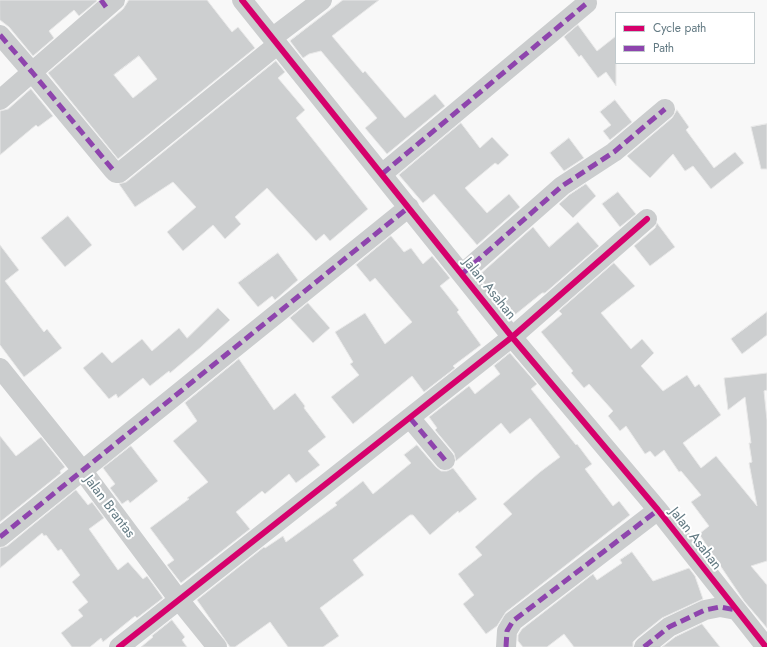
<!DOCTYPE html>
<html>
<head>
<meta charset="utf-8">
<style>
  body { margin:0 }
  #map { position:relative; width:767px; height:647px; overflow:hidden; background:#f8f8f8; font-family:Jost,sans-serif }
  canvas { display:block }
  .legend { position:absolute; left:615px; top:12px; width:140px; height:52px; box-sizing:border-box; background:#fff; border:1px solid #c1cacd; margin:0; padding:5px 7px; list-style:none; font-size:12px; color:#637a83 }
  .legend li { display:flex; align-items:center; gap:8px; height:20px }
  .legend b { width:20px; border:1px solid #c1cacd }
</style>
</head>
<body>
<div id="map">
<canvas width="767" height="647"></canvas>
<ul class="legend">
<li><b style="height:5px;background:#d6006c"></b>Cycle path</li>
<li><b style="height:5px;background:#8e44ad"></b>Path</li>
</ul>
</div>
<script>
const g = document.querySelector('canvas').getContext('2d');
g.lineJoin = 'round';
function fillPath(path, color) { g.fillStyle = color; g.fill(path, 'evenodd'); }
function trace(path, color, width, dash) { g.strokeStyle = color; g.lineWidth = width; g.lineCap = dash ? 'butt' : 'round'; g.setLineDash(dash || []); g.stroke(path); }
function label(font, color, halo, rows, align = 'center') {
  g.font = font + ' Jost,sans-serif'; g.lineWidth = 4; g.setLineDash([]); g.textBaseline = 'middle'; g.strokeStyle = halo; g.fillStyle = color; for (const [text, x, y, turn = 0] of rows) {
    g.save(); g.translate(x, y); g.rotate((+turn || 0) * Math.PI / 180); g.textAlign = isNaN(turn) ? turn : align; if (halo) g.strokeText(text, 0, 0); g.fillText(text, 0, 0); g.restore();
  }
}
const building = new Path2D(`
  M 0,0 L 96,0 L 97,1 L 79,16 L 74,10 L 49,31 L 54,38 L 33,56 L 9,27 L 0,20 Z
  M 129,0 L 207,0 L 232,32 L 238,27 L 255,48 L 118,159 L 48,73 L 123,9 ZM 139,56 L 157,79 L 133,98 L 114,75 Z
  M 343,0 L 379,0 L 332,36 L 363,73 L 365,71 L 405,118 L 435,94 L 445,106 L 387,154 L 365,128 L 377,118 L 321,51 L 309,54 L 303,58 L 290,41 Z
  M 578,25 L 597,51 L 616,36 L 616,86 L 606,72 L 598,78 L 581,55 L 579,57 L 564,37 Z
  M 276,61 L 285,72 L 278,78 L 305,110 L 296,118 L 368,209 L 330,241 L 324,234 L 316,241 L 267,188 L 235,217 L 241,224 L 225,239 L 213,225 L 183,251 L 167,232 L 196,207 L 173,182 L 135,207 L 119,184 L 126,182 Z
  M 31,89 L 53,116 L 38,127 L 36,125 L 0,155 L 0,111 L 8,109 Z
  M 615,100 L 632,122 L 610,140 L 603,131 L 611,125 L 600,112 Z
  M 677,110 L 689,127 L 686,130 L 714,168 L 735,152 L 744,163 L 711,189 L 693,166 L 685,171 L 673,154 L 650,178 L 627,156 L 672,118 Z
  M 461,123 L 480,148 L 492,137 L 509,155 L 498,165 L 495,163 L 465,188 L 487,213 L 509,194 L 520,207 L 477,245 L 434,194 L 423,203 L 399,175 Z
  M 767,124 L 767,169 L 761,169 L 751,127 Z
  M 569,138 L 584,158 L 564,171 L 550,153 Z
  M 586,184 L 596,196 L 573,218 L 559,204 L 569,195 Z
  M 618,192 L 636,214 L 620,227 L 602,204 Z
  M 68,216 L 92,245 L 65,267 L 41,238 Z
  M 578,222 L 599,246 L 545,293 L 542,293 L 511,318 L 478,276 L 533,227 L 549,247 Z
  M 657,223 L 675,247 L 650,266 L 634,246 L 655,228 Z
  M 391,236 L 404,252 L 411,248 L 423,264 L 432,256 L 450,278 L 440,286 L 459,310 L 457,312 L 481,345 L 453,366 L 455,368 L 424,392 L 412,376 L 353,424 L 331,397 L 359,375 L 350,364 L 353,362 L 335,332 L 365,313 L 385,344 L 412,322 L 375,278 L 370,282 L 356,265 Z
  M 0,245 L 19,270 L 5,281 L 44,332 L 47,329 L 62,348 L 24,377 L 0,345 Z
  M 278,253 L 298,280 L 275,300 L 272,296 L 258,307 L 238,283 Z
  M 614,263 L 635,286 L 601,313 L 631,349 L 642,339 L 654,353 L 641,366 L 663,391 L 687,375 L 695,387 L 699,384 L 721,415 L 683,443 L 701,468 L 716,456 L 757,506 L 749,463 L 752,462 L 749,443 L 751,443 L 745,397 L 728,410 L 724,378 L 767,373 L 767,390 L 764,391 L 767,420 L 767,561 L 751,566 L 767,585 L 767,628 L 744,601 L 699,534 L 709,526 L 691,502 L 701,495 L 681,471 L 679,472 L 664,450 L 655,457 L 650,451 L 645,454 L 626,426 L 620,431 L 608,416 L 613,411 L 589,384 L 584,388 L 571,373 L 573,371 L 541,332 L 562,314 L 559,311 Z
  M 308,303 L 330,328 L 313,343 L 290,318 Z
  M 218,308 L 230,320 L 201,347 L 170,373 L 169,371 L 150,386 L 143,378 L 118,398 L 116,394 L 109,399 L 83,368 L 102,352 L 112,363 L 142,339 L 152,351 L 179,328 L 187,338 Z
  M 767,312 L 767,335 L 742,354 L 731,339 Z
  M 510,353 L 537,384 L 531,389 L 576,445 L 577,444 L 592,464 L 585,469 L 613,506 L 619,501 L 630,515 L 506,612 L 497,626 L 486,634 L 463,604 L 474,595 L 458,574 L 482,555 L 475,547 L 512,514 L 503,504 L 540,472 L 560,457 L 530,418 L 510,434 L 501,423 L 456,461 L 454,453 L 435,430 L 437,428 L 429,417 L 469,386 L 475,394 L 500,374 L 494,366 Z
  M 239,359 L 274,410 L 295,393 L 305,406 L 304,408 L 326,437 L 308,451 L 320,465 L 296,483 L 289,474 L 265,494 L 262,491 L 236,512 L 250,529 L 181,583 L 167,565 L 174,560 L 150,528 L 189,499 L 187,498 L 208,482 L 173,441 L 197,421 L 185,403 Z
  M 0,436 L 16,456 L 41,437 L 65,467 L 60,471 L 61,473 L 0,522 Z
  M 417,445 L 436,467 L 441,471 L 447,471 L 453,468 L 477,499 L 459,513 L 458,511 L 430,535 L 413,515 L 410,515 L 353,560 L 364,575 L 320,608 L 339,636 L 323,647 L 288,647 L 270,622 L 235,647 L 230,647 L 197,600 L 264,547 L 265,548 L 283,536 L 286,542 L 337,505 L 335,503 L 363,481 L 373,494 L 411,463 L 404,455 Z
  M 131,446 L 158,481 L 130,503 L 128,500 L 122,504 L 110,488 L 115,484 L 103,468 Z
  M 76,490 L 88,505 L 92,502 L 104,518 L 89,529 L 118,570 L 128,562 L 143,579 L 147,576 L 163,598 L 137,618 L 135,616 L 103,642 L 101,638 L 90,647 L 72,647 L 61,633 L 83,616 L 78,610 L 88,602 L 72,582 L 80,575 L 61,549 L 58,551 L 46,535 L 44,536 L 42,533 L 0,568 L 0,548 L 7,546 Z
  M 632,552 L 653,581 L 689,568 L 695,576 L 703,599 L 662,618 L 637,638 L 633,642 L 633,647 L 574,647 L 564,634 L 547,647 L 523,647 L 518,641 L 518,635 L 522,629 L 593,574 L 597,580 L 622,563 L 620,560 Z
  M 172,620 L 185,637 L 182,640 L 187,647 L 141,647 L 153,637 L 152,636 Z
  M 702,624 L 720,647 L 662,647 L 675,637 Z`);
fillPath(building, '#cdcfd0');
trace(building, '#e8e8e8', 1);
trace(new Path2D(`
  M 242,0 L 512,337 L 658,510 L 766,647
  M 0,35 L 32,72 L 113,170 L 116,173 L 119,173 L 277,45
  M 272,38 L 322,0
  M 0,100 L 115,0
  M 382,174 L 587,3
  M 462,274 L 562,186 L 614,152 L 665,109
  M 0,368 L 82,470 L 179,600 L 217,647
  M 410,418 L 445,460
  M 0,537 L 409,207
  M 119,647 L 512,337 L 647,219
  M 506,647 L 507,631 L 513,621 L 658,510
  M 644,647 L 669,627 L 705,610 L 720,607 L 736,610`), '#cbcdce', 20);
trace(new Path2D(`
  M 101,0 L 106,7
  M 0,35 L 32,72 L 113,170
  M 382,174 L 587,3
  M 462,274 L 562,186 L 614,152 L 665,109
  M 410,418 L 445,460
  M 0,537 L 409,207
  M 506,647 L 507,631 L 513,621 L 658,510
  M 644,647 L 669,627 L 705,610 L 720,607 L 736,610`), '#8e44ad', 5, [10, 5]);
trace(new Path2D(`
  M 242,0 L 512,337 L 658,510 L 766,647
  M 119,647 L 512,337 L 647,219`), '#d6006c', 6);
label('14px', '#637a83', '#fff', [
  ["Jalan Asahan",489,289,51],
  ["Jalan Brantas",109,507,53],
  ["Jalan Asahan",695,539,52]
]);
</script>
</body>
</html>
